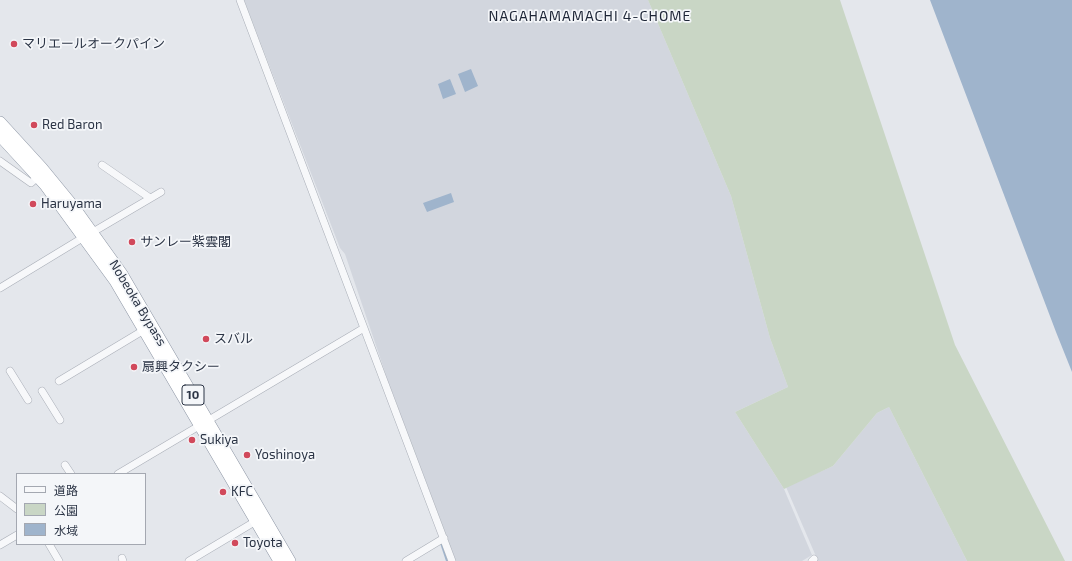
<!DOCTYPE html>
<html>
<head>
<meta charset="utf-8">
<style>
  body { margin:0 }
  #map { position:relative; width:1072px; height:561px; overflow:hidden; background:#e4e7ec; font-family:"Exo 2","Noto Sans JP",sans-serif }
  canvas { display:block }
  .legend { position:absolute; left:16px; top:473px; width:130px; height:72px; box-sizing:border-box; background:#f4f6f9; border:1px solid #a4a8b1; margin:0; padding:5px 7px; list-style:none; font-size:12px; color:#2b3445 }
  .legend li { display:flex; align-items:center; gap:8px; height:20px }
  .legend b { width:20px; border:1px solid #a4a8b1 }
</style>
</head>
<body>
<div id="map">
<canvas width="1072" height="561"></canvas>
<ul class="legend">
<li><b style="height:5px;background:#f7f8fa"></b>道路</li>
<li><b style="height:11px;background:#c9d6c5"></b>公園</li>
<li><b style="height:11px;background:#9fb4cc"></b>水域</li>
</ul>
</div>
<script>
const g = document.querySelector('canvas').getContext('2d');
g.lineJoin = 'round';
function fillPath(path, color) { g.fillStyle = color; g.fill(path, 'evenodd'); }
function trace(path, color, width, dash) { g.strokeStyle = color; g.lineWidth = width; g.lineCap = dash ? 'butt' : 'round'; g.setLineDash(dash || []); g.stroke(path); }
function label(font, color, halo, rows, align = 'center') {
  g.font = font + ' "Exo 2","Noto Sans JP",sans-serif'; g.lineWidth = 3.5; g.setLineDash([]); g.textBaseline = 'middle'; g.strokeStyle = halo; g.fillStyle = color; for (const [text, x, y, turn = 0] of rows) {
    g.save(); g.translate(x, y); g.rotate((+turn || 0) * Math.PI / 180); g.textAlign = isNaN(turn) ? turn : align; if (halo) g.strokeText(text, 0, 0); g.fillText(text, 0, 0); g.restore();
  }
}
fillPath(new Path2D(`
  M 244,0 L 648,0 L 731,196 L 770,338 L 788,387 L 735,412 L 784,489 L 812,555 L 802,561 L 456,561 L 387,378 L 345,254 L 340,248 Z
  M 889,407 L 967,561 L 818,561 L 786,487 L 833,466 L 877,413 Z`), '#d2d6de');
fillPath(new Path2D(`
  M 648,0 L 840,0 L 955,345 L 1065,561 L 967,561 L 889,407 L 877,413 L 833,466 L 784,489 L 735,412 L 788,387 L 770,338 L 731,196 Z`), '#c9d6c5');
fillPath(new Path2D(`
  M 930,0 L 1072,0 L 1072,372 L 1056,332 Z
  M 471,69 L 478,86 L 465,92 L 458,74 Z
  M 450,79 L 456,94 L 443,99 L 438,84 Z
  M 451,193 L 454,202 L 427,212 L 423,203 Z`), '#9fb4cc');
trace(new Path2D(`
  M 441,543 L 447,561`), '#9fb4cc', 2);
const minor = new Path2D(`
  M 240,0 L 452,561
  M 0,161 L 31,183 L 40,175
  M 102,165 L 150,198
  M 93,232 L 161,192
  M 0,288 L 84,237
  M 10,371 L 28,400
  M 59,381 L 144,330
  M 42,391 L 60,420
  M 65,465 L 71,474
  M 118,474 L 364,328
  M 0,496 L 17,509
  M 49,544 L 59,561
  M 0,545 L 17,535
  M 122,558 L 123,561
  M 189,561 L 256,521
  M 406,561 L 444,538
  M 812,561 L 814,559`);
const highway = new Path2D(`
  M 0,122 L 42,168 L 74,207 L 122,274 L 290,561
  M 0,136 L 45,185 L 115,281 L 279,561`);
trace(minor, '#a9aeb7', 8);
trace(highway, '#8b94a3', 12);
trace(minor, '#f7f8fa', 7);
trace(highway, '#fff', 11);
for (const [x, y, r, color] of [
  [14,44,4,"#d1495b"],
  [34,125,4,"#d1495b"],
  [33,204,4,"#d1495b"],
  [132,242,4,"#d1495b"],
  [206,339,4,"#d1495b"],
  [134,367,4,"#d1495b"],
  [192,440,4,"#d1495b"],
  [247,455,4,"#d1495b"],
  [223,492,4,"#d1495b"],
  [235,543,4,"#d1495b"]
]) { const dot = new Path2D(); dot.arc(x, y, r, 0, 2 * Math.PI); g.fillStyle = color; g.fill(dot); trace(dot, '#f4f6f9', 1.5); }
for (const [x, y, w] of [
  [193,395,22]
]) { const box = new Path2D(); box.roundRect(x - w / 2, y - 10, w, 20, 3); g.fillStyle = '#f4f6f9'; g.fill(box); trace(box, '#2b3445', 1); }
label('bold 12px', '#2b3445', null, [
  ["10",193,395]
]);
label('13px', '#2b3445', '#f4f6f9', [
  ["マリエールオークパイン",22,44],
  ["Red Baron",42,125],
  ["Haruyama",41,204],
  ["サンレー紫雲閣",140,242],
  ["スバル",214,339],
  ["扇興タクシー",142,367],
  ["Sukiya",200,440],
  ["Yoshinoya",255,455],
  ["KFC",231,492],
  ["Toyota",243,543]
], 'left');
label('13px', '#2b3445', '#f4f6f9', [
  ["Nobeoka Bypass",138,303,59]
]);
g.letterSpacing = '1px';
label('14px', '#1d2536', '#f4f6f9', [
  ["NAGAHAMAMACHI 4-CHOME",590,16]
]);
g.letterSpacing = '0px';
</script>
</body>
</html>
